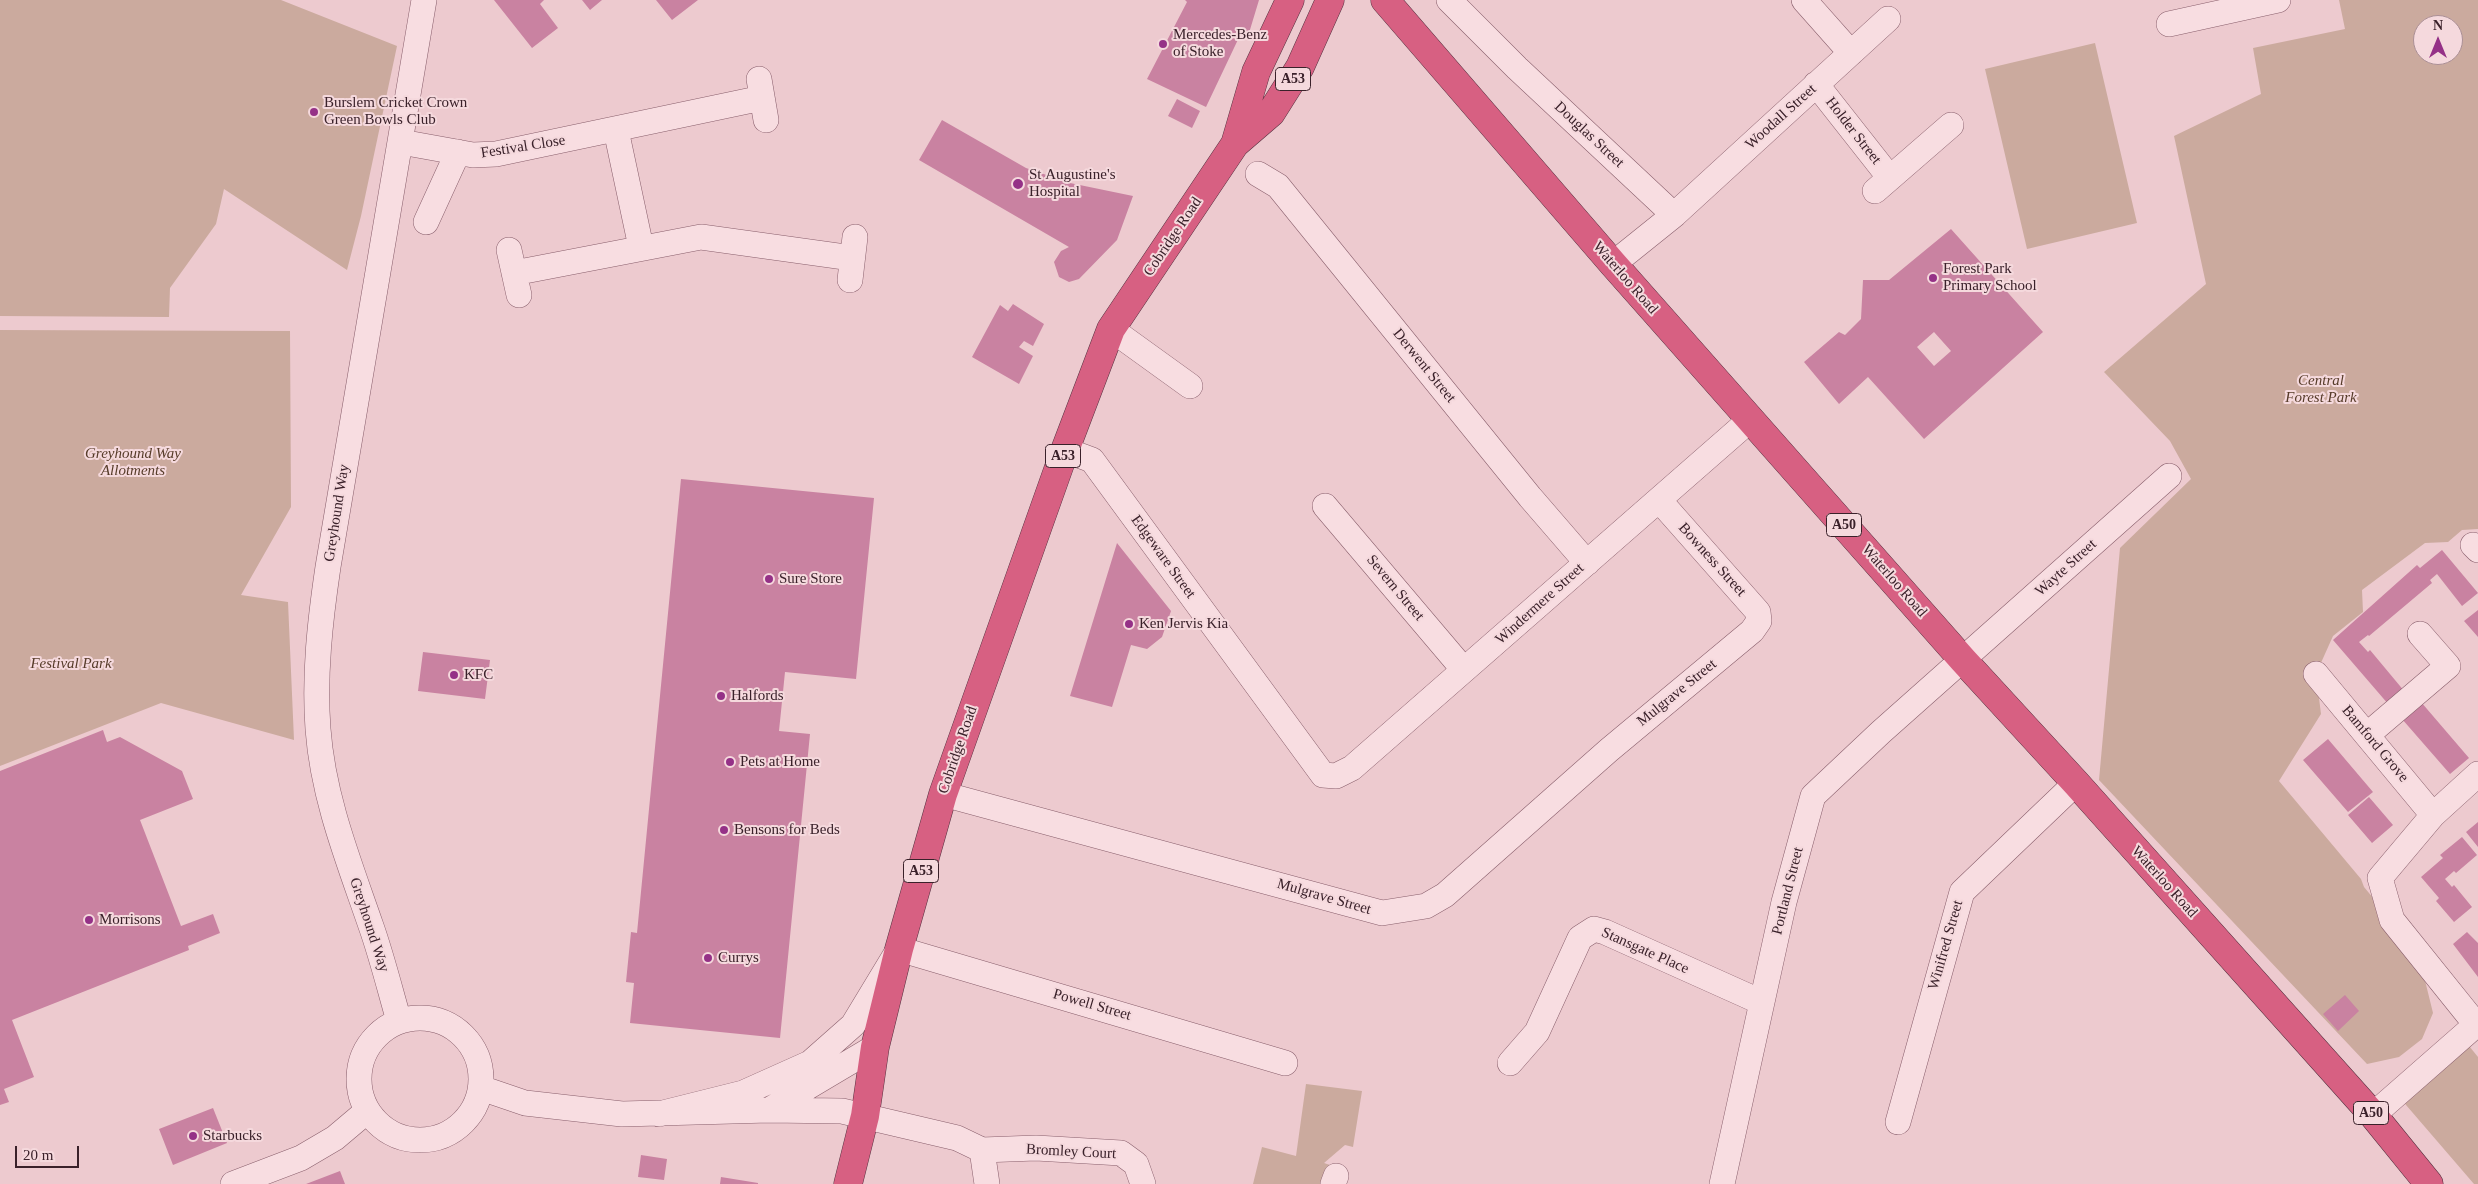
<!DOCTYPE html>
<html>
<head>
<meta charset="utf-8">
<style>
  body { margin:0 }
  #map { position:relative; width:2478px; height:1184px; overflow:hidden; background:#edcacf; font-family:Georgia,serif }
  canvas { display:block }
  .north { position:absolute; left:2413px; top:15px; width:50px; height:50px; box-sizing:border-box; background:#f5d9dd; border:1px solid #aa8f95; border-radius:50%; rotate:0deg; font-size:14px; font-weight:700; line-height:20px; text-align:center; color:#3a212a }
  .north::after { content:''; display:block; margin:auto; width:18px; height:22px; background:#953187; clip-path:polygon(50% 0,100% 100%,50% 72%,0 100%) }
  .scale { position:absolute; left:15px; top:1146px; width:64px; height:22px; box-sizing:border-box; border:2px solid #3a212a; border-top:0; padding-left:6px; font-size:15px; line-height:18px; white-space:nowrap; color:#3a212a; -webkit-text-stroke:4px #f5d9dd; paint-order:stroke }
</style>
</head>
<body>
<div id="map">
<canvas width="2478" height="1184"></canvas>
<div class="north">N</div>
<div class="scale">20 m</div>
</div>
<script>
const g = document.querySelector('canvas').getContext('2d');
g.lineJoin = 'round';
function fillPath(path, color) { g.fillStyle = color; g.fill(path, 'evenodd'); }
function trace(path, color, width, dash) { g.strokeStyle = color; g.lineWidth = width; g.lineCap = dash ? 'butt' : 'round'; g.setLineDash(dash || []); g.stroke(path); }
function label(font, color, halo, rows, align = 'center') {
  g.font = font + ' Georgia,serif'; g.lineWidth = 4; g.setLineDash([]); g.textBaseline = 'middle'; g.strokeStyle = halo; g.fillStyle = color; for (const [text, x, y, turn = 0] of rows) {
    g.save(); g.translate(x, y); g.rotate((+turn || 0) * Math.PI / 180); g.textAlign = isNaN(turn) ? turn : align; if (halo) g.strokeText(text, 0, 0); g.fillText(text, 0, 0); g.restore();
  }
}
fillPath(new Path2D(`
  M 0,0 L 281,0 L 397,46 L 361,216 L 347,270 L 224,189 L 216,224 L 170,288 L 169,317 L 0,316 Z
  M 2339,0 L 2478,0 L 2478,529 L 2462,530 L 2448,542 L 2425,543 L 2362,590 L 2363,612 L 2333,636 L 2316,674 L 2321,714 L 2279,781 L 2361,879 L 2364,887 L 2418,952 L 2433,1013 L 2422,1039 L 2399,1057 L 2367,1064 L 2099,780 L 2120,548 L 2191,479 L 2170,441 L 2104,372 L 2206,284 L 2174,136 L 2261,94 L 2253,48 L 2345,29 ZM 2423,25 L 2453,25 L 2453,55 L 2423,55 Z
  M 2095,43 L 2137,223 L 2027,249 L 1985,69 Z
  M 0,330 L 290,331 L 291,507 L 241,595 L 288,602 L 294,740 L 161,703 L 0,766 Z
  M 2465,1041 L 2478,1057 L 2478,1184 L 2474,1184 L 2400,1098 Z
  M 1306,1084 L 1362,1091 L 1353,1147 L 1345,1145 L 1324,1163 L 1333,1166 L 1328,1184 L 1253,1184 L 1262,1147 L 1296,1156 Z`), '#cbaa9e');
fillPath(new Path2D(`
  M 494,0 L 544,0 L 540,4 L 558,28 L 532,48 Z
  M 582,0 L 602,0 L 590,10 Z
  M 656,0 L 698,0 L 672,20 Z
  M 1185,0 L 1259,0 L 1249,33 L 1243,29 L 1206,107 L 1147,79 L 1187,2 Z
  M 1177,99 L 1200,111 L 1192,128 L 1168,116 Z
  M 942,120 L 1026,168 L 1070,183 L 1133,196 L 1117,240 L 1079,279 L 1069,282 L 1059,277 L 1054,262 L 1061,251 L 1069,247 L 919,160 Z
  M 1951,229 L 2043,332 L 1924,439 L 1868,377 L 1839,404 L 1804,362 L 1839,332 L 1845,335 L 1861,319 L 1863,280 L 1889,280 ZM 1934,332 L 1951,351 L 1934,366 L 1917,347 Z
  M 1013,304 L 1044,324 L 1033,346 L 1024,341 L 1019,347 L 1033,356 L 1019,384 L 972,357 L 1000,305 L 1008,311 Z
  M 681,479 L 874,498 L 856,679 L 785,672 L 779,731 L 810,734 L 780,1038 L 630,1023 L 634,983 L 626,982 L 631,932 L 637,933 Z
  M 1117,543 L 1171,611 L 1162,637 L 1147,649 L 1131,645 L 1112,707 L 1070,696 Z
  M 2442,550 L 2478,593 L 2462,606 L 2437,574 L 2430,580 L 2432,583 L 2369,636 L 2368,635 L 2359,642 L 2368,652 L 2370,650 L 2405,692 L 2389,705 L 2333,640 L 2417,565 L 2420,568 Z
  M 2478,610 L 2478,637 L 2464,621 Z
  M 423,652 L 490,660 L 485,699 L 418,691 Z
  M 2421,702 L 2469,758 L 2450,774 L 2402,719 Z
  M 103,730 L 107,742 L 120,737 L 182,771 L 193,799 L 140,820 L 181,926 L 213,914 L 220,933 L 188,946 L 189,950 L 12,1020 L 34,1077 L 4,1089 L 9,1102 L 0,1105 L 0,771 Z
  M 2328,739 L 2373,792 L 2348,812 L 2303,760 Z
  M 2369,797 L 2393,825 L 2372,843 L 2348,815 Z
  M 2478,822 L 2478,847 L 2466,832 Z
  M 2462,837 L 2477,855 L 2456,873 L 2454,871 L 2445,879 L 2452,887 L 2454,885 L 2472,907 L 2454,922 L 2436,901 L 2439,898 L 2421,877 L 2443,858 L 2440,855 Z
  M 2467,932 L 2478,943 L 2478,977 L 2453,944 Z
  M 2345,995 L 2359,1011 L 2338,1031 L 2323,1014 Z
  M 213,1108 L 227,1143 L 173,1165 L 159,1129 Z
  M 641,1155 L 667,1159 L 664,1180 L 638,1177 Z
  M 340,1171 L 345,1184 L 306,1184 Z
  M 721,1177 L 758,1183 L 758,1184 L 720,1184 Z`), '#c982a1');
const minor = new Path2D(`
  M 1449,0 L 1517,68 L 1674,215 L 1613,264
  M 1804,0 L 1851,53
  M 2169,24 L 2278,0
  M 759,79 L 766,120
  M 1816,84 L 1890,178
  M 616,130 L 641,247
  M 401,142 L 473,155 L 496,154 L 762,98
  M 1258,174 L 1278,186 L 1530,497 L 1587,563
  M 1875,191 L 1951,125
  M 1674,215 L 1888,19
  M 426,222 L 458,152
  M 509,250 L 519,295
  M 514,273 L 701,237 L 852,258
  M 850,280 L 855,237
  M 1111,329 L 1190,386
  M 1065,450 L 1092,460 L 1323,775 L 1336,776 L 1352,768 L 1751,419
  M 1325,506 L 1464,670
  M 2473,545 L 2478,550
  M 2316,674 L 2433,815
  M 2367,735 L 2448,666 L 2420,634
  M 2478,774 L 2433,815 L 2380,878 L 2392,920 L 2478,1027
  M 943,794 L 1382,913 L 1426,906 L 1445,895 L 1609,750 L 1752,631 L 1759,621 L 1758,612 L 1659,500
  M359 1079a61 61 0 1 1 122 0a61 61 0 1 1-122 0Z
  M 399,1021 C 390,990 382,957 371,926 C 349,862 323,798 318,729 C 314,675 320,621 328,567 L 424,0
  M 1510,1063 L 1537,1032 L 1580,938 L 1594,929 L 1605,932 L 1761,1002
  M 481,1088 L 525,1103 L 622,1114 L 769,1110 L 875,1047
  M 769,1110 L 842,1111 L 957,1138 L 982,1150 L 1036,1148 L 1121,1153 L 1136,1164 L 1143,1184
  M 659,1114 L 743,1093 L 810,1063 L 853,1025 L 899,949 L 1285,1063
  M 2373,1115 L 2478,1023
  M 1898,1122 L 1962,892 L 2076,783
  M 982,1150 L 987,1184
  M 233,1184 L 301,1158 L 335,1138 L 367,1111
  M 1333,1184 L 1336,1176
  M 1722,1184 L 1784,902 L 1813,796 L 1881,732 L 2169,476`);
const highway = new Path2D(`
  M 1385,0 L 1613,264 L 1963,660 L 2076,783 L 2373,1115 L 2429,1184
  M 1235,144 L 1271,113 L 1300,67 L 1330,0
  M 848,1184 L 865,1116 L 875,1047 L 899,949 L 943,794 L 1065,450 L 1111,329 L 1235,144 L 1256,72 L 1290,0`);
trace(minor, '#895f6c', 26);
trace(highway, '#573241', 29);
trace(minor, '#f8dde1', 25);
trace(highway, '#d76082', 28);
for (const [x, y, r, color] of [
  [1163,44,5,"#953187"],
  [314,112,5,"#953187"],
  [1018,184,6,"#953187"],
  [1933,278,5,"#953187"],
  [769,579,5,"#953187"],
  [1129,624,5,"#953187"],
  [454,675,5,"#953187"],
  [721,696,5,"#953187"],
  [730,762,5,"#953187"],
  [724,830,5,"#953187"],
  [89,920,5,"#953187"],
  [708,958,5,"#953187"],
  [193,1136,5,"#953187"]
]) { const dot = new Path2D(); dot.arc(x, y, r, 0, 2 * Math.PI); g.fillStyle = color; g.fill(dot); trace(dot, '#f5d9dd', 2); }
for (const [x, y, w] of [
  [1293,79,35],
  [1063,456,35],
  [1844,525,35],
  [921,871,35],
  [2371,1113,35]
]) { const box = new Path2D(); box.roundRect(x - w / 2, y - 11.5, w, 23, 4); g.fillStyle = '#f5d9dd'; g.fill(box); trace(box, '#3a212a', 1); }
label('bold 14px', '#3a212a', null, [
  ["A53",1293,79],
  ["A53",1063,456],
  ["A50",1844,525],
  ["A53",921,871],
  ["A50",2371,1113]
]);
label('15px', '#3a212a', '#f5d9dd', [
  ["Mercedes-Benz",1173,35],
  ["of Stoke",1173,52],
  ["Burslem Cricket Crown",324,103],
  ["Green Bowls Club",324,120],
  ["St Augustine's",1029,175],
  ["Hospital",1029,192],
  ["Forest Park",1943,269],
  ["Primary School",1943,286],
  ["Sure Store",779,579],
  ["Ken Jervis Kia",1139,624],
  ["KFC",464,675],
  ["Halfords",731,696],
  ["Pets at Home",740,762],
  ["Bensons for Beds",734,830],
  ["Morrisons",99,920],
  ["Currys",718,958],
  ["Starbucks",203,1136]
], 'left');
label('15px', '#3a212a', '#f5d9dd', [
  ["Woodall Street",1781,117,-42],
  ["Holder Street",1853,131,52],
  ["Douglas Street",1589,135,43],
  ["Festival Close",523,147,-9],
  ["Cobridge Road",1173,237,-56],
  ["Waterloo Road",1625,278,49],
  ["Derwent Street",1424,366,51],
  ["Greyhound Way",337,513,-81],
  ["Edgeware Street",1163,557,54],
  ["Bowness Street",1712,560,48],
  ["Wayte Street",2066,568,-42],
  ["Waterloo Road",1894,581,49],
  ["Severn Street",1395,588,50],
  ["Windermere Street",1540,604,-42],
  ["Mulgrave Street",1677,693,-39],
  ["Bamford Grove",2375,744,50],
  ["Cobridge Road",958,750,-71],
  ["Waterloo Road",2164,882,48],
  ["Portland Street",1788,891,-76],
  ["Mulgrave Street",1324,897,16],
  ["Greyhound Way",369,925,72],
  ["Winifred Street",1946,945,-74],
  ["Stansgate Place",1645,951,24],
  ["Powell Street",1092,1005,16],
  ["Bromley Court",1071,1152,3]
]);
label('italic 15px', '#563b29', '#f5d9dd', [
  ["Central",2321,381],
  ["Forest Park",2321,398],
  ["Greyhound Way",133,454],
  ["Allotments",133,471],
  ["Festival Park",71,664]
]);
</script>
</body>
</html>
